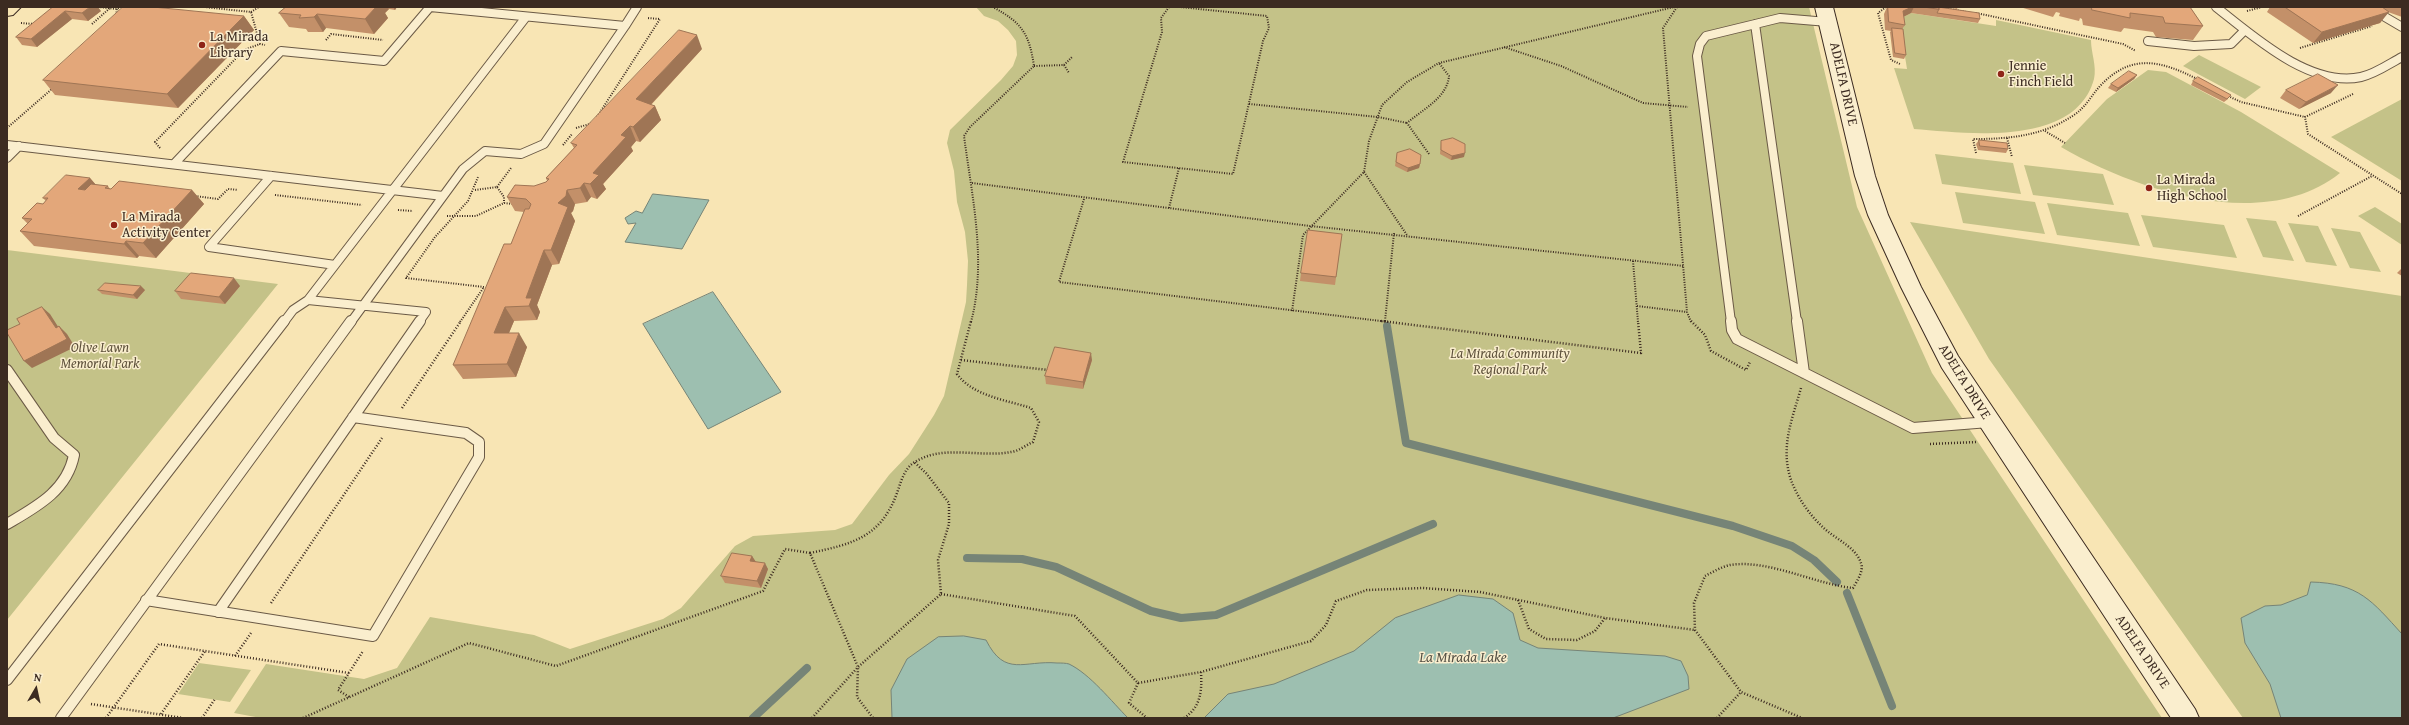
<!DOCTYPE html>
<html>
<head>
<meta charset="utf-8">
<style>
  body { margin:0 }
  #map { position:relative; width:2409px; height:725px; overflow:hidden; background:#f8e5b4; font-family:"Gentium Book Plus",serif }
  canvas { display:block }
  .frame { position:absolute; inset:0; border:8px solid #3c2b21; pointer-events:none }
  .north { position:absolute; left:16px; top:669px; width:40px; height:40px; -webkit-text-stroke:3px #faeece; paint-order:stroke; rotate:9deg; font-size:11px; font-weight:700; line-height:16px; text-align:center; color:#3c2b21 }
  .north::after { content:''; display:block; margin:auto; width:14px; height:18px; background:#3c2b21; clip-path:polygon(50% 0,100% 100%,50% 72%,0 100%) }
</style>
</head>
<body>
<div id="map">
<canvas width="2409" height="725"></canvas>
<div class="frame"></div>
<div class="north">N</div>
</div>
<script>
const g = document.querySelector('canvas').getContext('2d');
g.lineJoin = 'round';
function fillPath(path, color) { g.fillStyle = color; g.fill(path, 'evenodd'); }
function trace(path, color, width, dash) { g.strokeStyle = color; g.lineWidth = width; g.lineCap = dash ? 'butt' : 'round'; g.setLineDash(dash || []); g.stroke(path); }
function label(font, color, halo, rows, align = 'center') {
  g.font = font + ' "Gentium Book Plus",serif'; g.lineWidth = 3; g.setLineDash([]); g.textBaseline = 'middle'; g.strokeStyle = halo; g.fillStyle = color; for (const [text, x, y, turn = 0] of rows) {
    g.save(); g.translate(x, y); g.rotate((+turn || 0) * Math.PI / 180); g.textAlign = isNaN(turn) ? turn : align; if (halo) g.strokeText(text, 0, 0); g.fillText(text, 0, 0); g.restore();
  }
}
fillPath(new Path2D(`
  M 976,7 L 1809,7 L 1857,207 L 1932,373 L 2162,718 L 261,718 L 234,713 L 266,664 L 364,679 L 397,668 L 430,617 L 534,635 L 570,649 L 663,619 L 681,608 L 735,546 L 753,536 L 835,530 L 852,524 L 889,475 L 909,454 L 934,415 L 944,396 L 966,302 L 967,285 L 968,261 L 965,232 L 957,202 L 954,171 L 947,143 L 950,130 L 1001,80 L 1013,66 L 1017,55 L 1016,41 L 1008,30 L 998,21 L 984,16 Z
  M 1911,13 L 1996,26 L 1996,20 L 2091,40 C 2091,53 2097,66 2094,79 C 2075,148 1966,133 1914,129 L 1894,68 L 1907,69 L 1899,19 Z
  M 2199,55 L 2261,87 L 2245,99 L 2183,66 Z
  M 2148,70 L 2166,72 L 2241,112 L 2340,173 C 2264,234 2135,190 2061,147 L 2107,99 Z
  M 2402,99 L 2402,181 L 2331,137 Z
  M 1935,154 L 2013,163 L 2021,194 L 1942,184 Z
  M 2024,165 L 2103,174 L 2114,205 L 2033,195 Z
  M 1955,192 L 2035,202 L 2045,234 L 1963,223 Z
  M 2047,203 L 2128,213 L 2140,246 L 2057,235 Z
  M 2375,207 L 2402,224 L 2402,245 L 2358,216 Z
  M 2141,215 L 2224,225 L 2237,258 L 2153,247 Z
  M 2246,218 L 2276,221 L 2294,261 L 2263,257 Z
  M 1910,222 L 2402,296 L 2402,718 L 2243,718 L 1989,359 Z
  M 2288,223 L 2318,226 L 2337,266 L 2306,262 Z
  M 2331,228 L 2360,232 L 2381,272 L 2350,268 Z
  M 7,250 L 278,284 L 7,620 Z
  M 199,663 L 251,670 L 230,702 L 178,694 Z`), '#c4c288');
const water = new Path2D(`
  M 653,194 L 709,200 L 682,249 L 625,242 L 636,223 L 628,224 L 625,218 L 636,211 L 642,213 Z
  M 713,292 L 781,392 L 708,429 L 643,324 Z
  M 2311,582 C 2359,583 2372,601 2402,634 L 2402,718 L 2281,718 L 2270,684 L 2245,643 L 2241,618 L 2265,606 L 2281,605 L 2307,595 Z
  M 1459,595 L 1493,599 L 1513,613 L 1520,640 L 1538,648 L 1665,656 L 1681,661 L 1688,676 L 1689,689 L 1613,718 L 1204,718 L 1228,694 L 1274,684 L 1354,651 L 1395,618 Z
  M 964,636 L 986,640 C 1005,678 1024,660 1057,663 C 1061,663 1066,663 1069,664 C 1090,674 1112,702 1128,718 L 892,718 L 891,690 L 907,659 L 938,637 Z`);
fillPath(water, '#9dbfb0');
trace(water, '#768477', 1);
trace(new Path2D(`
  M 1387,326 L 1406,443 L 1733,526 L 1792,546 L 1814,560 L 1837,582
  M 967,558 L 1022,559 L 1056,567 L 1151,611 L 1181,618 L 1216,615 L 1433,524
  M 1847,593 L 1892,706
  M 753,718 L 807,668`), '#768477', 8);
const laneFar1 = new Path2D(`
  M 2216,7 C 2253,36 2310,88 2361,77 C 2375,74 2389,64 2402,57
  M 2368,7 L 2402,27
  M 1755,24 L 1797,322
  M 625,26 L 637,7
  M 2148,41 L 2194,46 L 2231,44 L 2245,30
  M 7,145 L 443,196
  M 7,158 L 19,146
  M 174,164 L 281,51 L 384,61 L 430,7 L 625,26 L 544,144 L 521,154 L 485,151 L 463,169 L 351,322
  M 271,176 L 209,247 L 335,265
  M 308,300 L 426,312 L 419,322
  M 284,322 L 293,310 L 308,300 L 526,17
  M 1731,322 L 1697,56 L 1700,44 L 1706,36 L 1780,18 L 1828,22`);
const lane = new Path2D(`
  M 1731,321 L 1732,330 L 1737,339 L 1913,428 L 1989,422
  M 1797,321 L 1804,373
  M 7,370 L 54,438 L 74,455 C 67,491 36,507 7,524
  M 146,600 L 373,636 L 479,457 L 479,442 L 466,433 L 353,417
  M 218,612 L 420,321
  M 7,680 L 284,321
  M 61,718 L 351,321`);
const secondary = new Path2D(`
  M 1815,7 L 1833,7 L 1875,176 L 1888,215 L 1921,287 L 1958,356 L 2195,709 L 2199,718 L 2171,718 L 1942,368 L 1901,287 L 1868,215 L 1855,176 Z`);
const primary = new Path2D(`
  M 7,7 L 21,7 L 13,15 L 7,16 Z`);
trace(laneFar1, '#6b5a46', 10);
trace(lane, '#6b5a46', 12);
trace(secondary, '#3c2b21', 2);
trace(primary, '#3c2b21', 2);
trace(new Path2D(`
  M 98,7 L 117,9 L 120,7
  M 204,7 L 251,12 L 260,44 L 265,45
  M 1169,7 L 1161,18 L 1162,32 L 1123,162 L 1233,174 L 1263,41 L 1269,28 L 1267,16 L 1180,7
  M 1677,7 L 1663,28 L 1687,312 L 1691,322
  M 1886,7 L 1878,13 L 1891,60 L 1900,64
  M 1943,8 L 1967,12
  M 2247,11 L 2262,7
  M 251,12 L 259,7
  M 1976,13 L 2123,44 L 2136,51
  M 116,15 L 117,9
  M 21,23 L 34,24
  M 92,24 L 110,8
  M 326,40 L 331,34 L 383,40
  M 1504,47 L 1561,66 L 1643,103 L 1688,107
  M 2300,48 L 2372,26
  M 1064,65 L 1069,73
  M 1034,66 L 1064,65 L 1072,57
  M 2353,94 L 2305,117 L 2308,134 L 2402,194
  M 2228,96 L 2241,102 L 2305,117
  M 1249,104 L 1378,117 L 1407,123
  M 597,117 L 660,19 L 647,18
  M 7,128 L 53,88
  M 576,128 L 593,123
  M 2045,131 L 2065,143
  M 2007,138 L 2012,157
  M 563,145 L 572,134
  M 160,148 L 155,142 L 244,50 L 260,44
  M 1976,153 L 1973,139 C 2010,139 2043,136 2074,115 C 2086,107 2091,96 2100,86 C 2132,52 2162,61 2199,80
  M 1429,154 L 1407,123 C 1423,109 1447,98 1449,76 L 1439,63
  M 1364,172 L 1407,235
  M 972,183 L 1310,226 L 1684,266
  M 497,187 L 511,168
  M 475,190 L 497,187 L 504,197 L 504,203
  M 275,195 L 362,205
  M 195,196 L 218,199 L 228,189 L 238,190
  M 1084,199 L 1059,282 L 1389,322
  M 1169,208 L 1179,168
  M 398,210 L 413,211
  M 447,216 L 476,216 L 504,203 L 513,204
  M 2298,216 L 2372,176
  M 1633,261 L 1638,322
  M 1637,306 L 1687,312
  M 1292,311 L 1303,235 L 1364,172 L 1369,141 L 1382,105 L 1407,82 L 1439,63 L 1674,7
  M 1385,321 L 1394,233
  M 460,322 L 484,287 L 406,278 L 435,237 L 468,201 L 478,177
  M 971,322 C 987,262 972,197 964,136 L 970,127 L 1034,66 C 1029,33 1022,23 993,7`), '#3c2b21', 2, [1, 1.5]);
trace(new Path2D(`
  M 1381,321 L 1641,353 L 1638,321
  M 1691,321 L 1705,335 L 1711,351 L 1746,370 L 1750,362
  M 961,360 L 1048,370
  M 1801,388 C 1792,420 1780,447 1791,480 C 1798,499 1811,517 1826,530 C 1838,540 1856,548 1861,563 C 1864,571 1857,581 1853,588 C 1814,584 1769,559 1730,565 C 1721,567 1713,572 1705,576 L 1694,603 L 1695,630 L 1741,692 L 1802,718
  M 402,408 L 461,321
  M 1930,444 L 1977,442
  M 810,553 C 853,544 881,537 897,493 C 901,482 904,468 915,462 C 943,444 980,458 1011,452 C 1019,451 1026,445 1033,442 L 1039,422 L 1031,408 C 1006,400 973,396 957,374 L 971,321
  M 941,594 L 1075,616 L 1138,683 L 1201,672 L 1311,641 L 1326,625 L 1336,601 L 1367,590 L 1423,588 L 1480,592 L 1605,618 L 1695,630
  M 1518,600 L 1529,629 L 1546,639 L 1577,640 L 1595,631 L 1605,618
  M 271,603 L 382,438
  M 235,656 L 251,633
  M 1138,683 L 1129,703 L 1147,718
  M 349,697 L 338,690 L 363,651
  M 91,704 L 183,718
  M 161,714 L 205,651
  M 106,718 L 159,644 L 349,673
  M 202,718 L 215,699
  M 303,718 L 469,643 L 556,666 L 763,591 L 785,549 L 810,553 L 858,667 L 857,697 L 873,718
  M 812,718 L 858,667 L 941,594 L 938,560 L 949,524 L 949,503 L 926,473 L 914,462
  M 1184,718 C 1201,707 1202,691 1201,672
  M 1717,718 L 1741,692`), '#3c2b21', 2.5, [1, 2]);
trace(laneFar1, '#faeece', 8);
trace(lane, '#faeece', 10);
fillPath(secondary, '#faeece');
fillPath(primary, '#f8e5b4');
fillPath(new Path2D(`
  M 53,7 L 101,11 L 88,21 L 72,19 L 37,47 L 22,45 L 16,37 Z
  M 286,7 L 397,7 L 395,10 L 389,9 L 385,13 L 388,18 L 374,34 L 326,28 L 323,32 L 308,32 L 306,29 L 289,27 L 279,13 Z
  M 1887,7 L 1938,7 L 1980,19 L 1978,23 L 1911,13 L 1903,17 L 1905,25 L 1902,29 L 1906,55 L 1904,59 L 1893,57 L 1890,32 L 1891,31 L 1885,30 L 1884,14 Z
  M 1946,7 L 1958,7 L 1957,9 Z
  M 2020,7 L 2190,7 L 2203,26 L 2193,40 L 2156,37 L 2153,32 L 2124,28 L 2121,32 L 2083,25 L 2082,19 L 2080,18 L 2079,21 L 2059,16 L 2060,13 L 2056,12 L 2053,17 Z
  M 2270,7 L 2402,7 L 2402,17 L 2388,12 L 2380,23 L 2313,43 L 2267,12 Z
  M 244,16 L 254,30 L 178,108 L 55,95 L 43,80 Z
  M 702,49 L 651,105 L 655,106 L 661,120 L 640,142 L 636,141 L 631,147 L 633,151 L 603,184 L 606,189 L 597,199 L 591,197 L 587,202 L 575,204 L 573,211 L 571,213 L 575,221 L 559,264 L 552,265 L 537,305 L 540,312 L 537,320 L 514,321 L 509,333 L 527,347 L 516,377 L 463,379 L 453,365 L 511,244 L 524,212 L 515,211 L 507,197 L 546,182 L 547,181 L 546,178 L 574,148 L 571,143 Z
  M 2137,75 L 2134,79 L 2116,92 L 2108,88 L 2111,84 Z
  M 2193,81 L 2228,99 L 2224,102 L 2191,85 Z
  M 2286,90 L 2331,93 L 2299,109 L 2280,98 Z
  M 1979,140 L 2008,149 L 2006,153 L 1978,150 L 1976,144 Z
  M 1441,141 L 1464,157 L 1451,160 L 1440,154 Z
  M 1397,153 L 1420,164 L 1419,168 L 1407,172 L 1395,166 Z
  M 90,178 L 96,185 L 108,186 L 110,189 L 192,190 L 204,204 L 156,258 L 139,256 L 137,258 L 34,246 L 20,231 L 28,224 L 22,218 L 43,204 L 46,201 L 43,198 Z
  M 1342,234 L 1335,285 L 1300,281 L 1301,273 Z
  M 2401,269 L 2402,269 L 2402,276 L 2397,273 Z
  M 240,286 L 225,304 L 181,299 L 175,291 Z
  M 98,290 L 145,290 L 137,299 L 102,294 Z
  M 1092,360 L 1083,389 L 1046,384 L 1045,376 Z
  M 752,556 L 755,561 L 768,569 L 761,588 L 725,583 L 721,576 Z`), '#c39069');
fillPath(new Path2D(`
  M 90,7 L 98,7 L 101,11 L 88,21 L 82,13 Z
  M 376,7 L 387,7 L 389,9 L 385,13 L 388,18 L 374,34 L 365,19 Z
  M 393,7 L 397,7 L 395,10 Z
  M 1912,7 L 1914,7 L 1911,13 L 1899,19 L 1903,11 Z
  M 65,11 L 72,19 L 37,47 L 31,39 Z
  M 2389,12 L 2380,23 L 2313,43 L 2322,32 Z
  M 317,14 L 326,28 L 323,32 L 314,17 Z
  M 244,16 L 254,30 L 178,108 L 167,94 Z
  M 697,35 L 702,49 L 642,114 L 636,99 Z
  M 2137,75 L 2134,79 L 2116,92 L 2118,88 Z
  M 2338,85 L 2331,93 L 2299,109 L 2306,102 Z
  M 655,106 L 661,120 L 640,142 L 633,127 Z
  M 630,126 L 636,141 L 631,147 L 633,151 L 603,184 L 606,189 L 597,199 L 590,184 L 593,173 L 621,135 Z
  M 1465,153 L 1464,157 L 1451,160 L 1452,156 Z
  M 1420,164 L 1419,168 L 1407,172 L 1408,168 Z
  M 90,178 L 102,192 L 78,189 Z
  M 584,183 L 591,197 L 587,202 L 580,188 Z
  M 192,190 L 204,204 L 156,258 L 143,243 Z
  M 567,190 L 575,204 L 573,211 L 571,213 L 575,221 L 559,264 L 551,250 L 558,203 Z
  M 126,241 L 139,256 L 137,258 L 124,244 Z
  M 544,250 L 552,265 L 537,305 L 540,312 L 537,320 L 529,306 L 526,298 Z
  M 234,278 L 240,286 L 225,304 L 219,297 Z
  M 141,286 L 145,290 L 137,299 L 133,295 Z
  M 42,307 L 50,314 L 64,336 L 56,328 Z
  M 505,307 L 514,321 L 503,347 L 494,333 Z
  M 59,326 L 67,334 L 75,347 L 32,368 L 24,361 Z
  M 519,333 L 527,347 L 516,377 L 507,364 Z
  M 1091,353 L 1092,360 L 1083,389 L 1083,382 Z
  M 752,556 L 756,562 L 750,561 Z
  M 765,563 L 768,569 L 761,588 L 757,581 Z`), '#9f7555');
const building = new Path2D(`
  M 53,7 L 90,7 L 82,13 L 65,11 L 31,39 L 16,37 Z
  M 123,7 L 153,7 L 244,16 L 167,94 L 43,80 Z
  M 286,7 L 376,7 L 365,19 L 317,14 L 314,17 L 299,18 L 301,15 L 279,13 Z
  M 1888,7 L 1912,7 L 1903,11 L 1905,25 L 1889,22 Z
  M 1924,7 L 1938,7 L 1939,9 Z
  M 1938,7 L 1979,13 L 1980,19 L 1937,13 L 1939,9 Z
  M 2092,7 L 2190,7 L 2203,26 L 2165,23 L 2163,17 L 2130,13 L 2130,18 L 2092,10 Z
  M 2285,7 L 2382,7 L 2389,12 L 2322,32 Z
  M 1892,28 L 1903,29 L 1906,55 L 1895,53 Z
  M 679,30 L 697,35 L 636,99 L 655,106 L 633,127 L 630,126 L 621,135 L 626,137 L 593,173 L 599,175 L 590,184 L 584,183 L 580,188 L 567,190 L 566,196 L 558,203 L 568,207 L 551,250 L 544,250 L 526,298 L 532,298 L 529,306 L 505,307 L 494,333 L 519,333 L 507,364 L 453,365 L 504,244 L 511,244 L 525,209 L 529,209 L 531,204 L 526,199 L 507,197 L 515,185 L 534,186 L 546,182 L 549,179 L 546,178 L 577,145 L 571,143 Z
  M 2129,71 L 2137,75 L 2118,88 L 2111,84 Z
  M 2318,74 L 2338,85 L 2306,102 L 2286,90 Z
  M 2198,77 L 2231,95 L 2227,99 L 2193,81 Z
  M 1453,138 L 1465,144 L 1465,153 L 1452,156 L 1441,150 L 1441,141 Z
  M 1979,140 L 2007,143 L 2008,149 L 1980,146 Z
  M 1410,149 L 1421,155 L 1420,164 L 1408,168 L 1396,162 L 1397,153 Z
  M 66,175 L 90,178 L 78,189 L 85,190 L 91,184 L 108,186 L 105,188 L 111,189 L 119,181 L 192,190 L 143,243 L 126,241 L 124,244 L 20,231 L 32,219 L 22,218 L 37,203 L 43,204 L 48,198 L 43,198 Z
  M 1308,230 L 1342,234 L 1336,277 L 1301,273 Z
  M 191,273 L 234,278 L 219,297 L 175,291 Z
  M 105,283 L 141,286 L 133,295 L 98,290 Z
  M 42,307 L 56,328 L 59,326 L 67,339 L 24,361 L 7,333 L 7,330 L 20,324 L 17,319 Z
  M 1055,347 L 1091,353 L 1083,382 L 1045,376 Z
  M 732,553 L 752,556 L 750,561 L 765,563 L 757,581 L 721,576 Z`);
fillPath(building, '#e3a77a');
trace(building, '#9f7555', 1);
for (const [x, y, r, color] of [
  [202,45,4,"#8f2418"],
  [2001,74,4,"#8f2418"],
  [2149,188,4,"#8f2418"],
  [114,225,4,"#8f2418"]
]) { const dot = new Path2D(); dot.arc(x, y, r, 0, 2 * Math.PI); g.fillStyle = color; g.fill(dot); trace(dot, '#faeece', 1.5); }
label('14px', '#3c2b21', '#faeece', [
  ["La Mirada",210,37],
  ["Library",210,53],
  ["Jennie",2009,66],
  ["Finch Field",2009,82],
  ["La Mirada",2157,180],
  ["High School",2157,196],
  ["La Mirada",122,217],
  ["Activity Center",122,233]
], 'left');
label('14px', '#3c2b21', '#faeece', [
  ["ADELFA DRIVE",1843,84,77],
  ["ADELFA DRIVE",1964,382,58],
  ["ADELFA DRIVE",2142,652,56]
]);
label('italic 14px', '#5e513b', '#faeece', [
  ["Olive Lawn",100,348],
  ["Memorial Park",100,364],
  ["La Mirada Community",1510,354],
  ["Regional Park",1510,370]
]);
label('italic 15px', '#545045', '#faeece', [
  ["La Mirada Lake",1463,658]
]);
</script>
</body>
</html>
